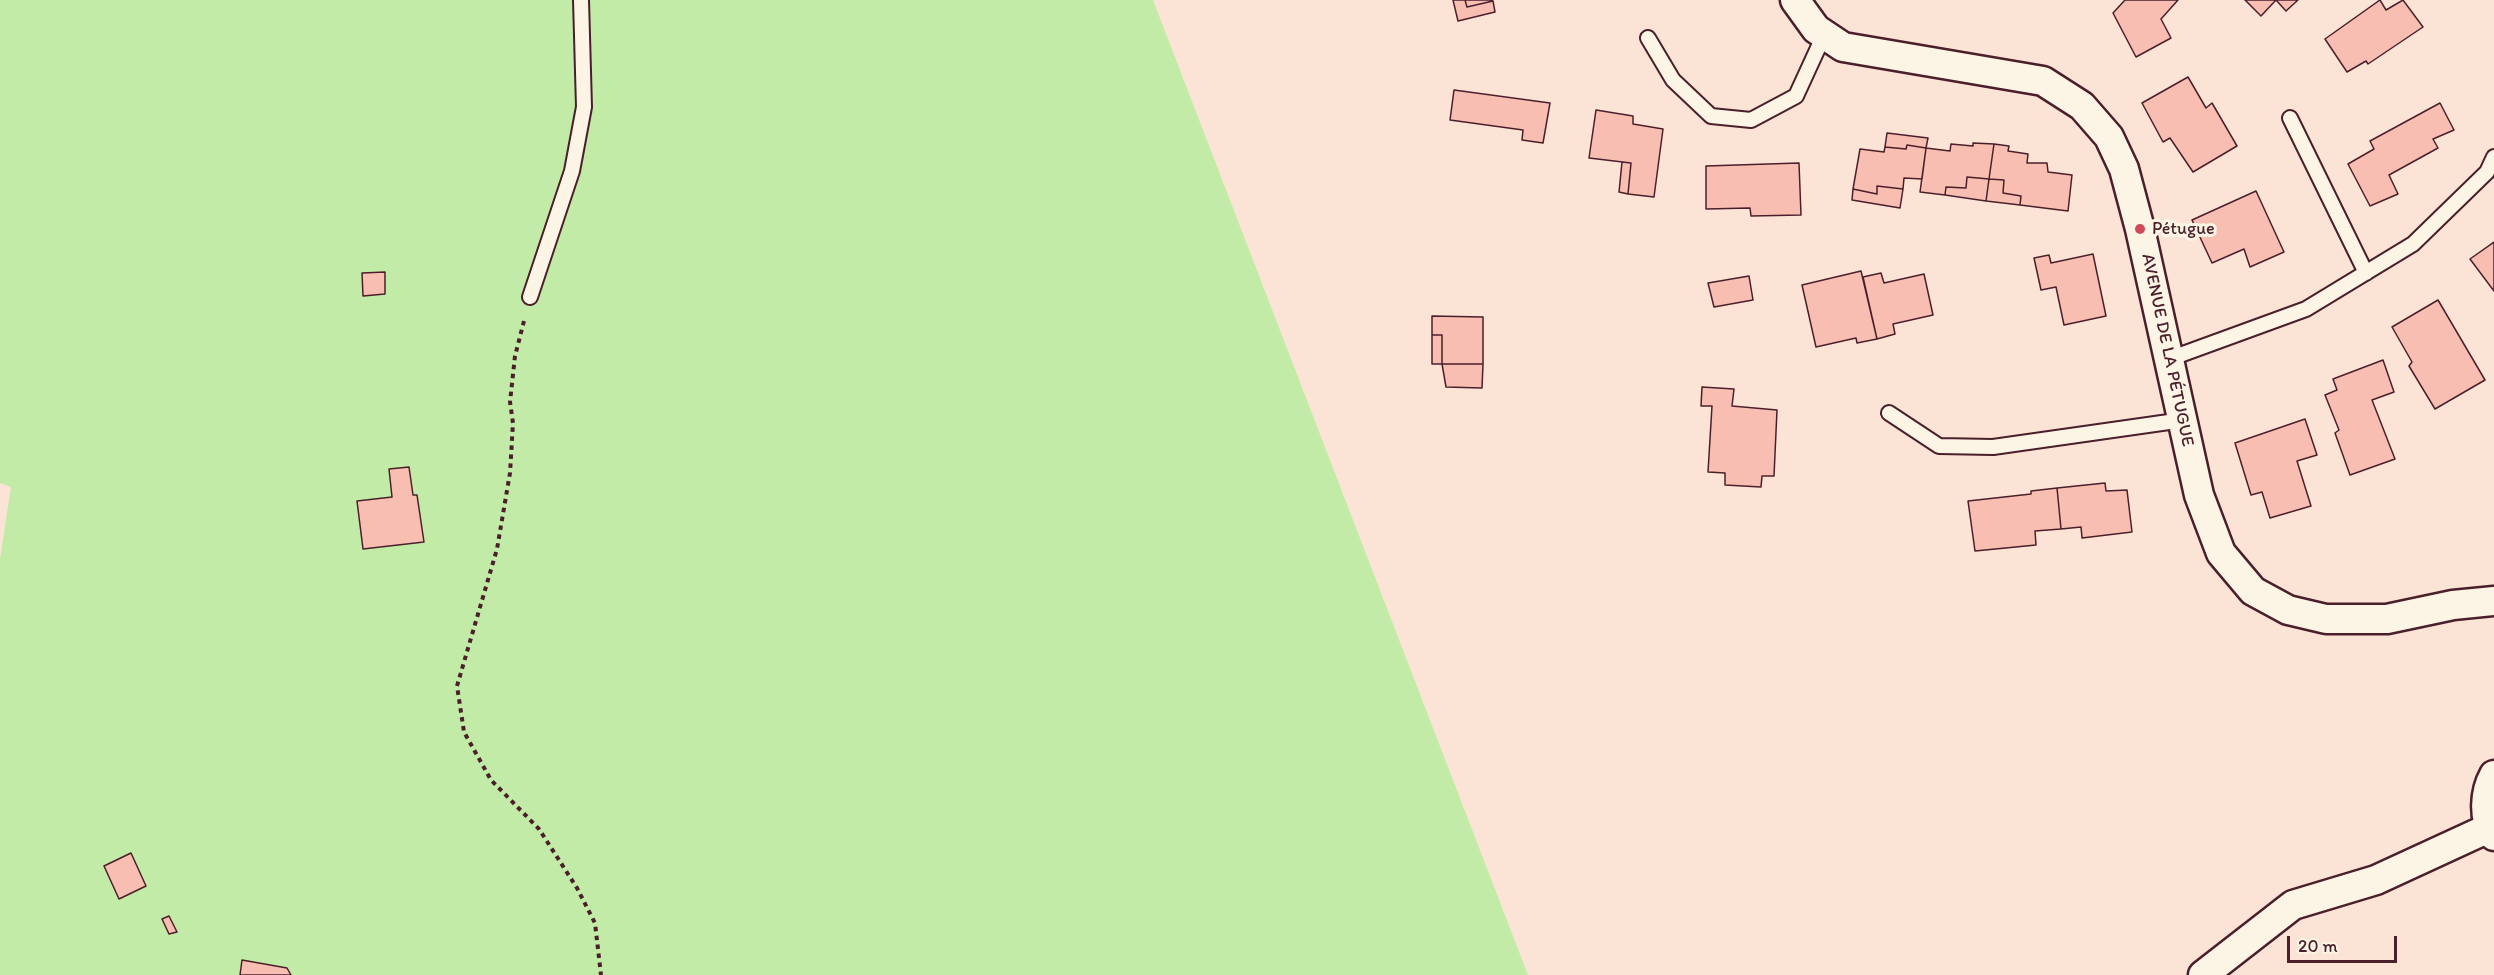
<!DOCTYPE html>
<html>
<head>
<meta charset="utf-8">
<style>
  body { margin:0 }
  #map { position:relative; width:2494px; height:975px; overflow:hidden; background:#fbe4d6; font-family:Itim,sans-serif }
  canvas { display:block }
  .scale { position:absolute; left:2287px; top:936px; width:110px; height:27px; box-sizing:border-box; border:3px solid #4a1f2b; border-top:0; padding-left:8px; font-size:18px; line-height:21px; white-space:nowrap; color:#4a1f2b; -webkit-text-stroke:4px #fcf5e5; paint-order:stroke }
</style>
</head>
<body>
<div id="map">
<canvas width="2494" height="975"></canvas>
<div class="scale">20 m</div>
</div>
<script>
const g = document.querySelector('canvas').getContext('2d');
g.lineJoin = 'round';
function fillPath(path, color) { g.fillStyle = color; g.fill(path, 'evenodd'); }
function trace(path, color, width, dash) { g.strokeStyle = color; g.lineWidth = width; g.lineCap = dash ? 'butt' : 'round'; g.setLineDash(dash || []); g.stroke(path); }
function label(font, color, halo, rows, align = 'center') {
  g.font = font + ' Itim,sans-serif'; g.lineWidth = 6; g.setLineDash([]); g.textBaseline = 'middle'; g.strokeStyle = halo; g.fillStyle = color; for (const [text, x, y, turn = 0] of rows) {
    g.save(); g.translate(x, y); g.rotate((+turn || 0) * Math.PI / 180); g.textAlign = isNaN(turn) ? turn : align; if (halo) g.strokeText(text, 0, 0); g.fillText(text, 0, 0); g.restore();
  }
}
fillPath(new Path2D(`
  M 0,0 L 1153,0 L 1528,975 L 0,975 L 0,559 L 11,487 L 0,483 Z`), '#c2eba7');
const building = new Path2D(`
  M 1453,0 L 1465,0 L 1467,7 L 1493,1 L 1495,12 L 1458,21 Z
  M 1465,0 L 1492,0 L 1493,1 L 1467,7 Z
  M 2125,0 L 2178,0 L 2161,19 L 2171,38 L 2136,57 L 2113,13 Z
  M 2245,0 L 2276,0 L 2261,16 Z
  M 2276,0 L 2298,0 L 2286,11 Z
  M 2380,0 L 2386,10 L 2403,0 L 2423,27 L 2368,64 L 2366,61 L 2347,72 L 2325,39 Z
  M 2188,77 L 2206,108 L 2212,103 L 2237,146 L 2193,172 L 2170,138 L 2163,142 L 2142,103 Z
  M 1454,90 L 1550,103 L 1543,143 L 1522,140 L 1523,130 L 1450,120 Z
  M 2440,103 L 2454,130 L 2433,139 L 2438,148 L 2389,175 L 2398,194 L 2370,206 L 2348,164 L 2374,149 L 2370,141 Z
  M 1596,110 L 1633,116 L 1633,124 L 1663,129 L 1654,197 L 1628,194 L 1631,163 L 1589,158 Z
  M 1887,133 L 1928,138 L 1926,148 L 1907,145 L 1906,149 L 1885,147 Z
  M 1973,143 L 1994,144 L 1989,179 L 1967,177 L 1966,188 L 1946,187 L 1945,195 L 1920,192 L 1926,148 L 1950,151 L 1951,144 L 1973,146 Z
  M 1994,144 L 2009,146 L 2008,151 L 2028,154 L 2027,163 L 2047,163 L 2048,172 L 2072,175 L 2068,211 L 2020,205 L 2021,196 L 2003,193 L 2004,180 L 1989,179 Z
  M 1907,145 L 1926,148 L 1922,179 L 1904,178 L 1903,189 L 1877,186 L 1877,194 L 1853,189 L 1860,149 L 1884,152 L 1885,147 L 1906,149 Z
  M 1622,162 L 1631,163 L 1628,194 L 1619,192 Z
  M 1799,163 L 1801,215 L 1751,216 L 1750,208 L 1706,209 L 1706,166 Z
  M 1967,177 L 1989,179 L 1986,201 L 1945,195 L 1946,187 L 1966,188 Z
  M 1989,179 L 2004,180 L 2003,193 L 2021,196 L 2020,205 L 1986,201 Z
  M 1877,186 L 1903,189 L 1900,208 L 1852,200 L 1853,189 L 1877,194 Z
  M 2256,191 L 2284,252 L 2250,267 L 2244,249 L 2212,263 L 2192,220 Z
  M 2494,242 L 2494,291 L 2470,259 Z
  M 2093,254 L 2106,316 L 2064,325 L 2056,287 L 2041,290 L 2034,258 L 2049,255 L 2051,263 Z
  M 1861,271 L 1877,339 L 1857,343 L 1856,338 L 1816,347 L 1802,285 Z
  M 385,272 L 385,294 L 363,296 L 362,273 Z
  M 1881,273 L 1884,283 L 1924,274 L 1933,315 L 1893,324 L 1895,334 L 1877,339 L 1863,277 Z
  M 1749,276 L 1753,300 L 1714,307 L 1708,283 Z
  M 2438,300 L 2485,380 L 2435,409 L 2409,366 L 2412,362 L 2392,327 Z
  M 1432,316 L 1483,317 L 1483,364 L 1442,364 L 1442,335 L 1432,335 Z
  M 1432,335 L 1442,335 L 1442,364 L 1432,364 Z
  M 2383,360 L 2394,392 L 2372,400 L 2395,459 L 2350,475 L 2335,433 L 2339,430 L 2325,395 L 2337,390 L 2333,379 Z
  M 1442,364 L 1483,364 L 1482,388 L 1446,387 Z
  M 1702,387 L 1734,389 L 1732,406 L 1777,410 L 1774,476 L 1762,476 L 1761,487 L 1725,485 L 1725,473 L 1708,472 L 1712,406 L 1701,406 Z
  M 2305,419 L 2317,455 L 2297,461 L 2311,506 L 2270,518 L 2262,492 L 2251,495 L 2235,443 Z
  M 409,467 L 413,495 L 417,495 L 424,542 L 363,549 L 357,501 L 392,497 L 389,469 Z
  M 2105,483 L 2106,491 L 2127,490 L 2132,532 L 2082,538 L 2081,527 L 2061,529 L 2057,488 Z
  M 2057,488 L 2061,529 L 2035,531 L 2036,545 L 1975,551 L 1968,501 L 2031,494 L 2031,491 Z
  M 131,853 L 146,886 L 119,899 L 104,866 Z
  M 169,916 L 177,932 L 169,934 L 162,919 Z
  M 242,960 L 287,968 L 291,975 L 240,975 Z`);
fillPath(building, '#f8beb2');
trace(building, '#4a1f2b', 1.5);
const lane = new Path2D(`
  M 1648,38 L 1673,80 L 1711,116 L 1751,120 L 1796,96 L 1824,35
  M 2290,118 L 2366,273
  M 530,297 L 572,171 L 584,107 L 581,0
  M 2169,359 L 2306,309 L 2413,244 L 2487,172 L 2494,157
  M 1889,413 L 1939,446 L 1993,447 L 2183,420`);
const street = new Path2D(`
  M 1795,0 L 1816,29 L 1843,47 L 2043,81 L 2082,106 L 2109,137 L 2124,169 L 2140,229 L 2199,495 L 2221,553 L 2253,591 L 2288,610 L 2326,619 L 2387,619 L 2453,605 L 2494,601
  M 2494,775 C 2484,793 2483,818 2494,836
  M 2203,975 L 2293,905 L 2376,880 L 2489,828`);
trace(lane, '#4a1f2b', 18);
trace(street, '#4a1f2b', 33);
trace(new Path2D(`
  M 524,321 L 515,356 L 510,402 L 513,423 L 510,473 L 497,549 L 457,686 L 464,732 L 491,780 L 539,829 L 577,888 L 595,923 L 601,975`), '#4a1f2b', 4, [4.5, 4.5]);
trace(lane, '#fcf5e5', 14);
trace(street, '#fcf5e5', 28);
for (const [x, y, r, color] of [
  [2140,229,6,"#d1495b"]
]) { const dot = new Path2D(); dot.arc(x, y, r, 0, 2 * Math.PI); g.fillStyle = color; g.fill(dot); trace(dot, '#fcf5e5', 2); }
label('18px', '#4a1f2b', '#fcf5e5', [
  ["Pétugue",2152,229]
], 'left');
label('18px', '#4a1f2b', '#fcf5e5', [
  ["AVENUE DE LA PÉTUGUE",2167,350,78]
]);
</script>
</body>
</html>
